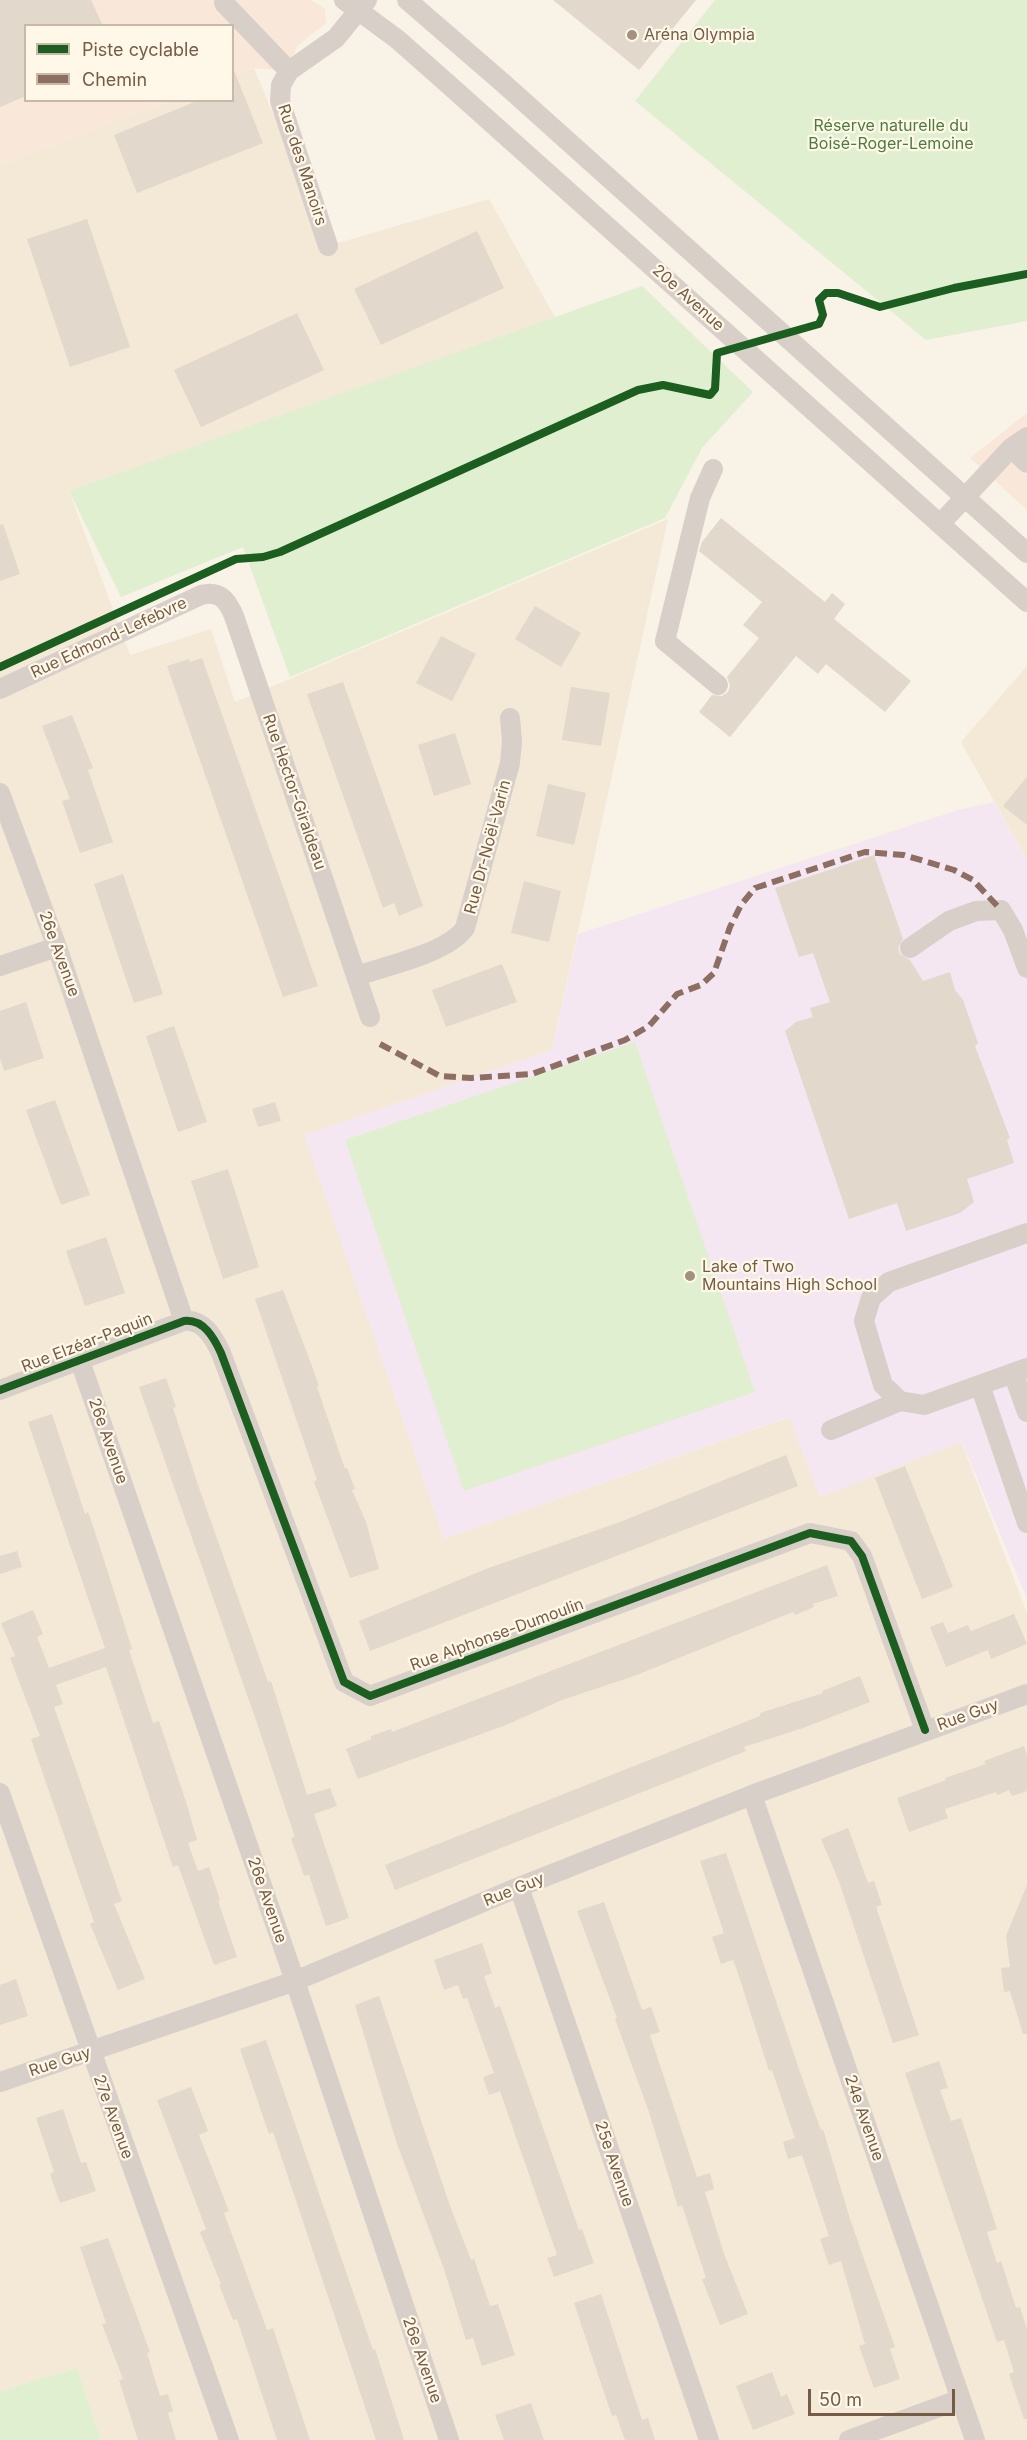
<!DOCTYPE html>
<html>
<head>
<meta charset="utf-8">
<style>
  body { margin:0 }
  #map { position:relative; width:1027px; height:2440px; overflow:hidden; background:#f8f2e7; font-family:Inter,sans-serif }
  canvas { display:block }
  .legend { position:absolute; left:24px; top:24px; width:210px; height:78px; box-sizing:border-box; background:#fff8e8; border:2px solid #c8baa7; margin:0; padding:8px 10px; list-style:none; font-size:18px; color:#765c46 }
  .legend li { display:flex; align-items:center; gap:12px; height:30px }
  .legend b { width:30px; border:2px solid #c8baa7 }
  .scale { position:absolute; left:808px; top:2389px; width:147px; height:27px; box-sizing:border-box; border:3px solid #765c46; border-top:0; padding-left:8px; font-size:18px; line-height:21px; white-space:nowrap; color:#765c46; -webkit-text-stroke:4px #fff8e8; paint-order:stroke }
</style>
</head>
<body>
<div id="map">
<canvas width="1027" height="2440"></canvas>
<ul class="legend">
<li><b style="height:8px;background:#1b5e20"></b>Piste cyclable</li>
<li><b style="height:8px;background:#8d6e63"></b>Chemin</li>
</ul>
<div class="scale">50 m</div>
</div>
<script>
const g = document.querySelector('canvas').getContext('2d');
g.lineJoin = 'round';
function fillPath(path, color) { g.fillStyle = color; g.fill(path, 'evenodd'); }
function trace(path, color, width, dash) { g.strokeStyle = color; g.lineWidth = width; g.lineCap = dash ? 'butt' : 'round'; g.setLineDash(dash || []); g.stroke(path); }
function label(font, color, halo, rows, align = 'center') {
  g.font = font + ' Inter,sans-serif'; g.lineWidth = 4.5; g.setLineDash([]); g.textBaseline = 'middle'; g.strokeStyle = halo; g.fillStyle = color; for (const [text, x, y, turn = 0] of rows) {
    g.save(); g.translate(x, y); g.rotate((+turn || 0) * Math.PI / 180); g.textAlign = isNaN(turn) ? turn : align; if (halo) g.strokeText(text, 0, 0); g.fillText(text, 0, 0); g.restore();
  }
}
fillPath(new Path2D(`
  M 254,68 L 328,246 L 489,199 L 557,321 L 69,491 L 130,655 L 211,629 L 235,702 L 668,519 L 552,1050 L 305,1135 L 444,1539 L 790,1417 L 820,1497 L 961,1441 L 1027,1613 L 1027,2440 L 101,2440 L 77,2368 L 0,2391 L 0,165 L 169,101 L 232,100 L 233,76 Z
  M 1027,666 L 1027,860 L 961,742 Z`), '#f4e9d7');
fillPath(new Path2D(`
  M 0,0 L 311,0 L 325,9 L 326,23 L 297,46 L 289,71 L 254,68 L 233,76 L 232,26 L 26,26 L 26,100 L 169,101 L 0,165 Z
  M 1027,413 L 1027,510 L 970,458 Z`), '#f9e8d9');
fillPath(new Path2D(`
  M 994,802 L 1027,860 L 1027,1599 L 962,1442 L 820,1497 L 789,1417 L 444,1539 L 304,1135 L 552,1050 L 578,934 L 958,810 Z`), '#f5e7f1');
fillPath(new Path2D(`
  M 715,0 L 1027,0 L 1027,321 L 926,340 L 635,101 Z
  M 642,286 L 753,392 L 702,448 L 665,518 L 290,677 L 243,547 L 121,597 L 69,491 Z
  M 635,1042 L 755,1392 L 464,1491 L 345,1140 Z
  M 77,2368 L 101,2440 L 0,2440 L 0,2391 Z`), '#e0efd0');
fillPath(new Path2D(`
  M 0,0 L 91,0 L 103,26 L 26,26 L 26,96 L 0,107 Z
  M 553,0 L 696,0 L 639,70 Z
  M 233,68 L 263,143 L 137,193 L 114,135 L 199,100 L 232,100 Z
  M 87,219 L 130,347 L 70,367 L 27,239 Z
  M 477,231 L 504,288 L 381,345 L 354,289 Z
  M 297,313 L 324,370 L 201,427 L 174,370 Z
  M 721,518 L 825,602 L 832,593 L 845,604 L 834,619 L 911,681 L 885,712 L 826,664 L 818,674 L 796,656 L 730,737 L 699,712 L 712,695 L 722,696 L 728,692 L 730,686 L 727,677 L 759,638 L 743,625 L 762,602 L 699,551 L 702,542 Z
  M 3,524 L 20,574 L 0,581 L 0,525 Z
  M 535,606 L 581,633 L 561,667 L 515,639 Z
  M 441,636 L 476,654 L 452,701 L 416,683 Z
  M 202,658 L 318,986 L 283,997 L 167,666 L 189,659 L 190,662 Z
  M 343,682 L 423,906 L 399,916 L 394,903 L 383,908 L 307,694 Z
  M 571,687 L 610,693 L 601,746 L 562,740 Z
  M 72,715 L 93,768 L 88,770 L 113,842 L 80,853 L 62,801 L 70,799 L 42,726 Z
  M 455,733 L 471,784 L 434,796 L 418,745 Z
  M 1027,777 L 1027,825 L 1003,806 Z
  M 548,784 L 586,793 L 574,845 L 536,836 Z
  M 874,855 L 903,939 L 898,948 L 900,954 L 910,960 L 923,981 L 950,972 L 955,990 L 963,1000 L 978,1043 L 975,1046 L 1010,1138 L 1007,1140 L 1014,1163 L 967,1179 L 974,1202 L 960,1213 L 906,1231 L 897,1203 L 849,1219 L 785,1031 L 796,1022 L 813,1017 L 810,1008 L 830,1002 L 813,953 L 799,957 L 775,888 Z
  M 123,874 L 163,994 L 134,1003 L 94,884 Z
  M 524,881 L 561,891 L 549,942 L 511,933 Z
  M 502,964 L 517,1002 L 446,1027 L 432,990 Z
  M 26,1002 L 44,1058 L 4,1071 L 0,1058 L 0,1011 Z
  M 174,1026 L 207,1122 L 178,1132 L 146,1036 Z
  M 55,1100 L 90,1195 L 61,1205 L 26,1110 Z
  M 275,1102 L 281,1121 L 258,1127 L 252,1109 Z
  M 228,1169 L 259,1267 L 223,1279 L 191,1181 Z
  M 106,1237 L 125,1293 L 85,1306 L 66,1251 Z
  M 283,1290 L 312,1366 L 319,1386 L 317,1387 L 345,1469 L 347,1468 L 355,1489 L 352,1490 L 366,1522 L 379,1569 L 350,1578 L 314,1482 L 317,1480 L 255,1299 Z
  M 166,1378 L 176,1407 L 173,1408 L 198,1485 L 268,1682 L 271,1681 L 307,1795 L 330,1788 L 337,1806 L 314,1814 L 349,1918 L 326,1926 L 309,1875 L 304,1876 L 291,1838 L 295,1837 L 258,1726 L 139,1387 Z
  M 52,1414 L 85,1514 L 88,1512 L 99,1544 L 132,1649 L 129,1650 L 153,1723 L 159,1721 L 187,1805 L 197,1840 L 188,1843 L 198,1871 L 209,1867 L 220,1900 L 218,1901 L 237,1957 L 214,1965 L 178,1865 L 173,1867 L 106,1667 L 56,1685 L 63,1704 L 54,1707 L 122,1901 L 114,1904 L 145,1979 L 118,1990 L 90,1924 L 94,1922 L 31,1739 L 40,1736 L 10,1658 L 15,1656 L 1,1623 L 33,1610 L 43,1634 L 37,1637 L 49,1668 L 105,1648 L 28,1422 Z
  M 786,1455 L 798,1486 L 370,1651 L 359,1621 L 486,1569 L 620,1522 Z
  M 905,1466 L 953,1587 L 922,1599 L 875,1478 Z
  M 17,1551 L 22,1567 L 0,1574 L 0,1556 Z
  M 827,1565 L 838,1596 L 813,1604 L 814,1607 L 795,1615 L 793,1612 L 634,1676 L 562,1700 L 506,1725 L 358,1779 L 346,1749 L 371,1739 L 371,1736 L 391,1729 L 392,1732 Z
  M 1014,1614 L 1027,1644 L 991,1659 L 988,1650 L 946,1667 L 930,1627 L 943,1622 L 948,1633 L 968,1625 L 971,1631 Z
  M 860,1676 L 870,1702 L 803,1728 L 744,1747 L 746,1751 L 395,1890 L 385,1865 L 760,1716 L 760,1713 L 823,1693 L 822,1691 Z
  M 1024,1746 L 1027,1755 L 1027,1791 L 1012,1796 L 1009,1790 L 997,1795 L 996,1792 L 945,1809 L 948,1818 L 909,1832 L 897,1798 L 946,1780 L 945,1778 L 986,1764 L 984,1761 Z
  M 848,1828 L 868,1883 L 874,1881 L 882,1905 L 876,1907 L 919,2035 L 893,2043 L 838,1879 L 821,1839 Z
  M 726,1853 L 801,2075 L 821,2130 L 823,2129 L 850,2219 L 895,2347 L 890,2349 L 900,2379 L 874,2388 L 859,2346 L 865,2344 L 841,2261 L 829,2265 L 820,2239 L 829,2236 L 802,2155 L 788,2159 L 783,2142 L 795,2138 L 772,2070 L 769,2071 L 737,1970 L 733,1960 L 721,1964 L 712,1937 L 724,1933 L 700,1861 Z
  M 1027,1885 L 1027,2034 L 1023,2034 L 1010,1991 L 1004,1992 L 1001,1968 L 1010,1967 L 1006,1936 Z
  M 604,1902 L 642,2010 L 651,2007 L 660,2032 L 650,2035 L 697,2177 L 710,2173 L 714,2189 L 705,2192 L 724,2254 L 748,2314 L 720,2325 L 702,2279 L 706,2278 L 682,2205 L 678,2207 L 649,2112 L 615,2019 L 617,2018 L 577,1911 Z
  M 482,1943 L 492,1973 L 484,1976 L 495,2008 L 500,2006 L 579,2230 L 582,2229 L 594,2263 L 554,2277 L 547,2258 L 557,2255 L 500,2091 L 489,2095 L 483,2077 L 494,2073 L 467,1998 L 463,1999 L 458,1985 L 444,1990 L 434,1960 Z
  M 16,1979 L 28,2016 L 0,2025 L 0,1985 Z
  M 379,1996 L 450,2206 L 471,2260 L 474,2259 L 490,2306 L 498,2304 L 515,2355 L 482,2366 L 473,2338 L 466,2340 L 444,2269 L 396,2141 L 355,2005 Z
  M 266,2040 L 373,2350 L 375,2349 L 404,2440 L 376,2440 L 273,2132 L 269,2134 L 240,2049 Z
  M 939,2061 L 948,2088 L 940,2090 L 951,2121 L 961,2118 L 997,2229 L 987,2232 L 997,2263 L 1001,2261 L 1016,2308 L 1020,2307 L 1027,2329 L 1027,2419 L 1024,2419 L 1009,2374 L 1014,2372 L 1004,2340 L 997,2342 L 905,2073 Z
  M 191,2087 L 208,2131 L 199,2135 L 229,2211 L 224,2213 L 267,2330 L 273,2328 L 310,2440 L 277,2440 L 237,2319 L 233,2320 L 219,2285 L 221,2284 L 200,2232 L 206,2229 L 157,2100 Z
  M 63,2109 L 81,2163 L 86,2162 L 96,2191 L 60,2203 L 50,2174 L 54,2172 L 36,2118 Z
  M 108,2238 L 150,2352 L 147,2353 L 160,2396 L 168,2394 L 173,2411 L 168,2413 L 176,2440 L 138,2440 L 119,2380 L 123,2379 L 102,2324 L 106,2323 L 80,2247 Z
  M 601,2294 L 642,2420 L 648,2418 L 655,2440 L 625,2440 L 616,2415 L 612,2416 L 574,2303 Z
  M 772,2372 L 781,2397 L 787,2394 L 795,2414 L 753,2430 L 736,2386 Z
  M 531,2403 L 544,2440 L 504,2440 L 495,2415 Z`), '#e2d8cc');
trace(new Path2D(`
  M 344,0 L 397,39 L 448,84 L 1027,602
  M 407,0 L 503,83 L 1027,553
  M 224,3 L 289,71
  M 328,246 L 280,101 L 281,85 L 289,71 L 336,38 L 367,0
  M 1011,448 L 1027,437
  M 713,469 L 700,498 L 665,641 L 718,685
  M 940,524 L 1011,448 L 1027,463
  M 0,689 L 201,595 C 220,590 227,600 234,616 L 370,1017
  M 0,793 L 57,947 L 184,1321
  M 910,948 L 949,921 L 976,911 L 1001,910 L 1013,930 L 1027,968
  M 0,966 L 57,947
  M 356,976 C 386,966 448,953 465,928 L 510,763 L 512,741 L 510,718
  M 1027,1233 L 889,1282 L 871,1298 L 864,1321 L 883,1385 L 900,1401 L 924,1405 L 1027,1368
  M 80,1361 L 295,1981 L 449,2440
  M 1013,1373 L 1027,1412
  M 980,1385 L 1027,1523
  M 0,1390 L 184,1321 C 204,1319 214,1338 221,1353 L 344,1682 L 370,1696 L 810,1533 L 851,1541 L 862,1556 L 925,1730
  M 831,1430 L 900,1401
  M 0,1793 L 229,2440
  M 752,1795 L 975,2440
  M 519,1887 L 709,2440
  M 0,2082 L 295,1981 L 519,1887 L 752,1795 L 1027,1694
  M 849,2440 L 961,2399`), '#d8d0c8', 20);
trace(new Path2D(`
  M 380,1044 L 440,1076 L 471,1078 L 532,1074 L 625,1040 L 649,1026 L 677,994 L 701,985 L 714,973 L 730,927 L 741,905 L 755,888 L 865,852 L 904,855 L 954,870 L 973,880 L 1001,910`), '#8d6e63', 6, [12, 6]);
trace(new Path2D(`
  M 0,667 L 236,559 L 263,557 L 280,552 L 638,390 L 663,385 L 710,395 L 715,389 L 717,353 L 819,324 L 823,315 L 819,300 L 826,293 L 838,293 L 880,307 L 954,288 L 1027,274
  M 0,1390 L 184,1321 C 204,1319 214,1338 221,1353 L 344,1682 L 370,1696 L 810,1533 L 851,1541 L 862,1556 L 925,1730`), '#1b5e20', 8);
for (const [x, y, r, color] of [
  [632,35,6,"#a4907e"],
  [690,1276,6,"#a4907e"]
]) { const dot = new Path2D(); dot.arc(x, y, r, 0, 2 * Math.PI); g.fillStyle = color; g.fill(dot); trace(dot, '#fff8e8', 2); }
label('16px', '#765c46', '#fff8e8', [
  ["Aréna Olympia",644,35],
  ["Lake of Two",702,1267],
  ["Mountains High School",702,1285]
], 'left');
label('16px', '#4a7d3d', '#fff8e8', [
  ["Réserve naturelle du",891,126],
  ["Boisé-Roger-Lemoine",891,144]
]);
label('16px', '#765c46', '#fff8e8', [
  ["Rue des Manoirs",302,165,72],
  ["20e Avenue",688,298,42],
  ["Rue Edmond-Lefebvre",109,638,-25],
  ["Rue Hector-Giraldeau",294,792,71],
  ["Rue Dr-Noël-Varin",488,847,-75],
  ["26e Avenue",59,954,70],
  ["Rue Elzéar-Paquin",87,1343,-21],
  ["26e Avenue",108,1441,71],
  ["Rue Alphonse-Dumoulin",497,1635,-20],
  ["Rue Guy",968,1715,-20],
  ["Rue Guy",514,1890,-22],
  ["26e Avenue",267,1900,71],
  ["Rue Guy",60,2062,-18],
  ["27e Avenue",113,2117,70],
  ["24e Avenue",864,2118,71],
  ["25e Avenue",614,2164,71],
  ["26e Avenue",422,2360,71]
]);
</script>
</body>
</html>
